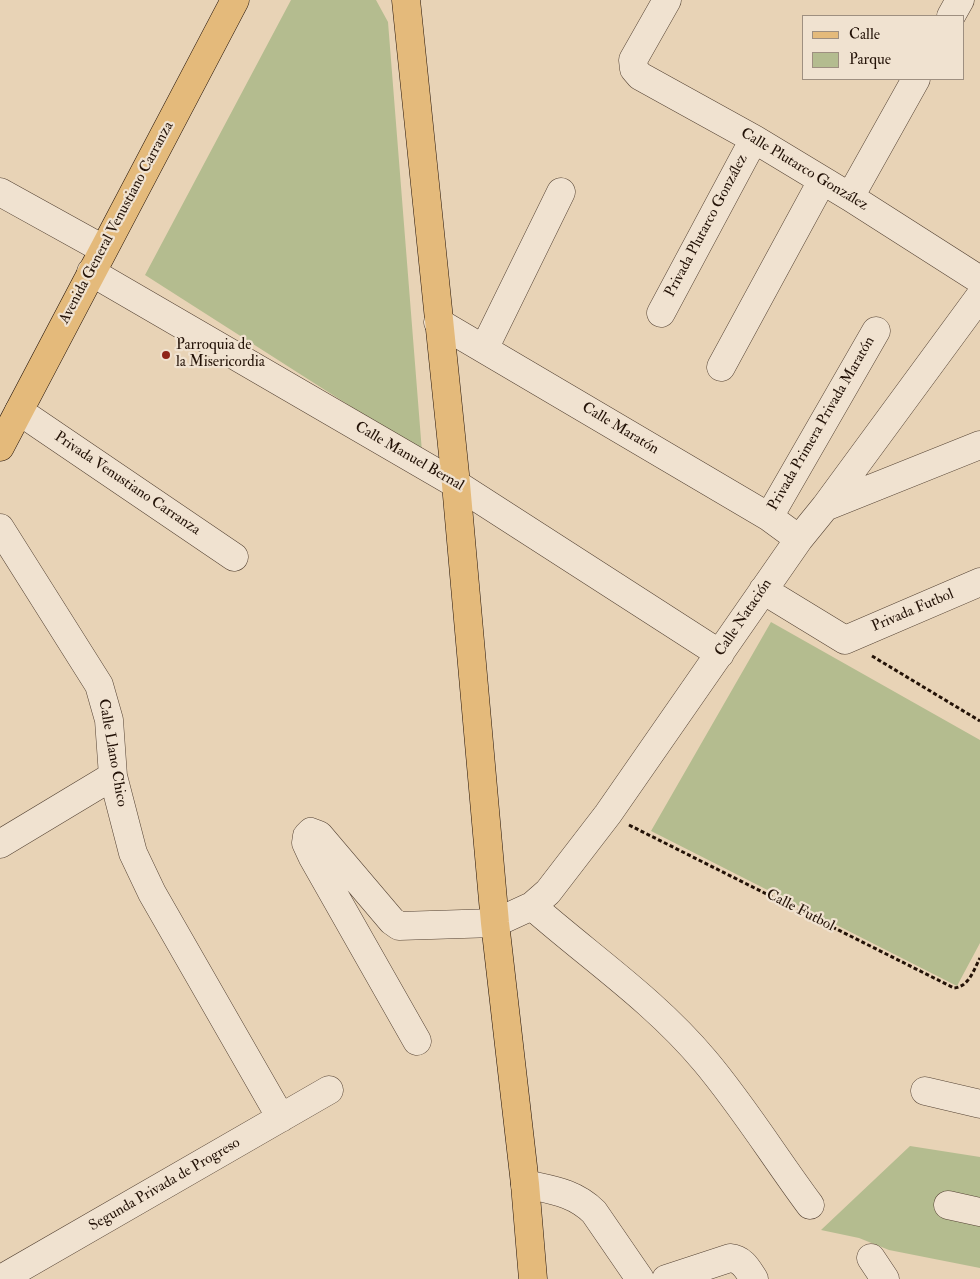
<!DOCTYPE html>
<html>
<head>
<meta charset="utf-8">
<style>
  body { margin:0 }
  #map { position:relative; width:980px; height:1279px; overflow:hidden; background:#e8d3b6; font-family:"IM FELL Double Pica",serif }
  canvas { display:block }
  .legend { position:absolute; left:802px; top:15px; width:162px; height:65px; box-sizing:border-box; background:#f0e2d0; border:1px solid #9e8f80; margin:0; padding:6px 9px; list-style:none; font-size:15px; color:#231207 }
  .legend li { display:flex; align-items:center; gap:10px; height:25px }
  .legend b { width:25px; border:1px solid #9e8f80 }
</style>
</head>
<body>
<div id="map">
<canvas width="980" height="1279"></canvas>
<ul class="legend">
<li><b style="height:6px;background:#e4ba7b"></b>Calle</li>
<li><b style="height:14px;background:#b4bc8f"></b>Parque</li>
</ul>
</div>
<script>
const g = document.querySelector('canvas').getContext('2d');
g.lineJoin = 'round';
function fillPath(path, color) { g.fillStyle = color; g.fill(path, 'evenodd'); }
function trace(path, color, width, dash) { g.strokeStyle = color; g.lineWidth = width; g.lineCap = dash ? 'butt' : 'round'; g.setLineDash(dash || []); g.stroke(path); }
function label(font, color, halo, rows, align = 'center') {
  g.font = font + ' "IM FELL Double Pica",serif'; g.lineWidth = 4.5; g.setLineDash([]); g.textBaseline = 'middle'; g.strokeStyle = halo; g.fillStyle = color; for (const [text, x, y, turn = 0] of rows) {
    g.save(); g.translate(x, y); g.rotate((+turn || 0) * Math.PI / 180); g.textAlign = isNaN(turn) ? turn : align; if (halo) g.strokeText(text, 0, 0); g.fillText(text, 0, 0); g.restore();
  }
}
fillPath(new Path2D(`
  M 291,0 L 376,0 L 388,22 L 422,452 L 145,275 Z
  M 771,622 L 980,740 L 980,943 L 957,986 L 651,831 Z
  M 910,1146 L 980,1157 L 980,1268 L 889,1250 L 859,1238 L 821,1230 Z`), '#b4bc8f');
const minor = new Path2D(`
  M 667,0 L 633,60 L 634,69 L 640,76 L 754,139 L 850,197 L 980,280
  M 951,16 L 960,0
  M 0,192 L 103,249
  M 850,197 L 916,79
  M 91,272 L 456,484 L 720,654
  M 661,313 L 754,139
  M 438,322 L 769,517 L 799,539
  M 484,349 L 561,192
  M 721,367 L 822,181
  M 19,411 L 234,557
  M 825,507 L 980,445
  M 769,517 L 876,331
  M 0,528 L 99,685 L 109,720 L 113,776 L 133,853 L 152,893 L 281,1118
  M 763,590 L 845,640 L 980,582
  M 0,844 L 113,776
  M 532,906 C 590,957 655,1001 705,1061 C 743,1106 775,1158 810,1205
  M 417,1041 L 312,856 L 306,843 L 307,836 L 311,832 L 319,835 L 392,921 L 399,926 L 495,923 L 532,906 L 548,892 L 608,814 L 799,539 L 825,507 L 980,296
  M 925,1091 L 980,1104
  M 525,1184 C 551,1190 574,1192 594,1212 L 640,1279
  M 948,1205 L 980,1212
  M 871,1258 L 885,1279
  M 1,1279 L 329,1090
  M 666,1279 L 730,1258 C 743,1259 748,1270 754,1279`);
const major = new Path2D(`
  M 406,0 L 456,484 L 495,923 L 525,1184 L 533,1279
  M 0,447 L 235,0`);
trace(minor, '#544233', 29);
trace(major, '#231207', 29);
trace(new Path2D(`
  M 872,656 L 980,721
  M 629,825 L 954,988 C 969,987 974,969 980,958`), '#231207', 3, [4, 2.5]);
trace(minor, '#f0e2d0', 28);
trace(major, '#e4ba7b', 28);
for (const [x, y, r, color] of [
  [166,355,5,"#8f2418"]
]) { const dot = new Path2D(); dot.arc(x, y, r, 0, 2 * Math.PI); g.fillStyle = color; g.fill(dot); trace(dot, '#f0e2d0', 2); }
label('15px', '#231207', '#f0e2d0', [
  ["Calle Plutarco González",804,170,31],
  ["Avenida General Venustiano Carranza",117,223,-62],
  ["Privada Plutarco González",707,226,-62],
  ["Privada Primera Privada Maratón",822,424,-60],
  ["Calle Maratón",620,429,31],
  ["Calle Manuel Bernal",409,457,30],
  ["Privada Venustiano Carranza",127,484,34],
  ["Privada Futbol",913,611,-23],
  ["Calle Natación",744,618,-56],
  ["Calle Llano Chico",112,753,80],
  ["Calle Futbol",800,911,27],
  ["Segunda Privada de Progreso",165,1185,-30]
]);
label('15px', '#231207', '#f0e2d0', [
  ["Parroquia de",176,346],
  ["la Misericordia",176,363]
], 'left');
</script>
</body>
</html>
